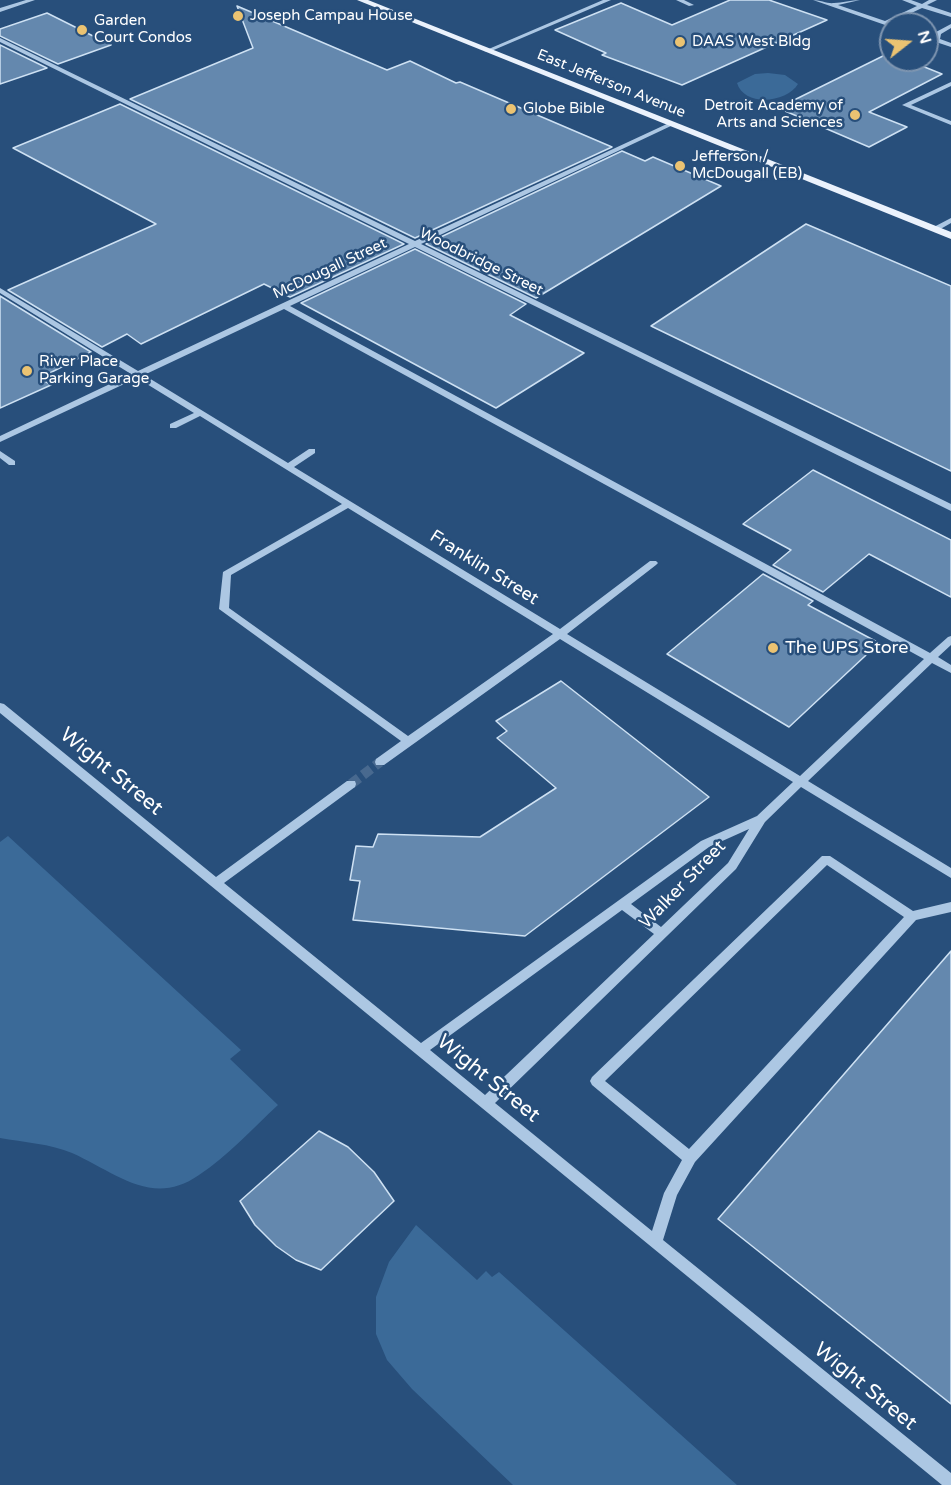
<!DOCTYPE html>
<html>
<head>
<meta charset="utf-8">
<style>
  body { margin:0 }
  #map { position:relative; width:951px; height:1485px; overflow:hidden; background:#284f7b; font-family:"Varela Round",sans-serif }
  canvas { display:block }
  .north { position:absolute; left:879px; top:12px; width:60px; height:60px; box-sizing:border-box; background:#284f7b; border:2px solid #7e95b0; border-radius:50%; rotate:73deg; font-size:16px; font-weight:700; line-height:24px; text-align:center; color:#fff }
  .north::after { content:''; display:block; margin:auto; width:21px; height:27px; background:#ebc372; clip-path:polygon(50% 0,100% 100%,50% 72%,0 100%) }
</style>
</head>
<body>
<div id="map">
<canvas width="951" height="1485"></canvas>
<div class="north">N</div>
</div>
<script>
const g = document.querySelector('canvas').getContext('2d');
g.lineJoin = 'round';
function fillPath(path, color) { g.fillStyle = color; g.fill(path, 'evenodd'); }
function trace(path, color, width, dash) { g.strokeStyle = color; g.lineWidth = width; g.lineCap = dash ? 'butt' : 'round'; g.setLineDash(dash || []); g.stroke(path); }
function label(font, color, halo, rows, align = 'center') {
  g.font = font + ' "Varela Round",sans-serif'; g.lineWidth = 5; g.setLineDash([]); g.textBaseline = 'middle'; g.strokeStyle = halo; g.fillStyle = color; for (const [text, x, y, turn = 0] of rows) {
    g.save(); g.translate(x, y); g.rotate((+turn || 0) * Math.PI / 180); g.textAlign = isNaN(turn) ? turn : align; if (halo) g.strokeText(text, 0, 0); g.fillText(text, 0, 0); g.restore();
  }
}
fillPath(new Path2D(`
  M 768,73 L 785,75 L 798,84 C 787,103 744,107 737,83 L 755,74 Z
  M 8,836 L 241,1050 L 230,1059 L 278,1105 C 253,1128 228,1156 199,1175 C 152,1208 115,1172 72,1153 C 51,1144 23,1142 0,1138 L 0,842 Z
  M 416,1225 L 477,1280 L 486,1271 L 492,1277 L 499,1272 L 737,1485 L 513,1485 L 412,1389 L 387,1360 L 376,1334 L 376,1297 L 389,1262 Z`), '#3b6a98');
const building = new Path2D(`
  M 730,0 L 769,0 L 827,20 L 682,85 L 602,55 L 606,53 L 555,30 L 621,3 L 672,25 Z
  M 237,6 L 387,70 L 410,61 L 456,83 L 460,82 L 612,147 L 415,238 L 130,99 L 253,48 Z
  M 47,13 L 111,45 L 58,64 L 0,36 L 0,29 Z
  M 0,45 L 47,68 L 0,84 Z
  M 889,53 L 891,60 L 907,60 L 942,74 L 869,112 L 907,127 L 869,147 L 778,108 Z
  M 120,104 L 404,244 L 290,297 L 264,284 L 141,344 L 127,334 L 102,347 L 8,290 L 156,224 L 13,148 Z
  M 622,151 L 645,161 L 653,157 L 721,186 L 536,298 L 426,244 Z
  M 806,224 L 951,286 L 951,471 L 651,326 Z
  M 415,249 L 526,304 L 510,315 L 584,353 L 496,408 L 301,303 Z
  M 0,296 L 91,352 L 40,378 L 51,385 L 0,408 Z
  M 813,470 L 951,540 L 951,597 L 869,554 L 823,592 L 773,565 L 791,550 L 743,524 Z
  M 763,574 L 813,601 L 808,605 L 879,643 L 789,727 L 667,654 Z
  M 561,681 L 709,797 L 525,936 L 353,920 L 360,881 L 350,880 L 356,846 L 373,847 L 378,834 L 480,837 L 556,788 L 497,738 L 507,731 L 496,721 Z
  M 951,951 L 951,1404 L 718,1219 Z
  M 319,1131 L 348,1147 L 374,1172 L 394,1201 L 321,1270 L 296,1260 L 276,1246 L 255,1225 L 240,1201 Z`);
fillPath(building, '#6488ae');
trace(building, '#cee1f3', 1.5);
trace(new Path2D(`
  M 351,784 L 380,762`), '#48698f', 10, [10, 5]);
fillPath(new Path2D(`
  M 26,0 L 35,0 L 0,12 L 0,8 Z
  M 603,0 L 611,0 L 489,52 L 484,51 Z
  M 676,0 L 684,0 L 694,5 L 689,6 Z
  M 813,0 C 820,0 828,4 834,3 C 842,3 851,0 860,0 L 838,5 L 885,21 L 917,6 L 902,0 L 911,0 L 922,4 L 929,0 L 937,0 L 927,5 L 951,13 L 951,17 L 922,8 L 890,23 L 893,24 L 891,24 L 891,27 Z
  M 951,24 L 951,28 L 941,34 L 940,39 L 951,43 L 951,47 L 927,39 L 927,35 L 934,37 L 936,32 Z
  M 0,38 L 415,241 L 669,123 L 673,123 L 673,125 L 421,244 L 951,504 L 951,511 L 415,247 L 290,306 L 930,653 L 948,637 L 951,636 L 951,645 L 938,657 L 951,665 L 951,673 L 932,663 L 808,781 L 951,868 L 951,878 L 801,787 L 765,822 L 736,869 L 495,1103 L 652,1231 L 664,1193 L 682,1160 L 592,1085 L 590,1081 L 592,1077 L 822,856 L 830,856 L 913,911 L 951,902 L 951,912 L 916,920 L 695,1162 L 677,1195 L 663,1240 L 951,1473 L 951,1485 L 942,1485 L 0,713 L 0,703 L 4,704 L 216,877 L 347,781 L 355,781 L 356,784 L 355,787 L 224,883 L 421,1043 L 701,841 L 757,816 L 793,782 L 560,639 L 384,765 L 376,765 L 375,762 L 376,759 L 401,741 L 219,609 L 223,572 L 342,504 L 200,416 L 176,428 L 170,428 L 170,424 L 194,413 L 137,378 L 0,442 L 0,436 L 131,374 L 0,293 L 0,288 L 138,371 L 409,244 L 0,42 ZM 284,309 L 924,659 L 800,776 L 567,634 L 656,565 L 658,563 L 656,561 L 650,561 L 560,629 L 294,467 L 315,453 L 315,449 L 309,449 L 288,463 L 144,375 ZM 348,508 L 553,634 L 408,736 L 229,608 L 231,575 ZM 749,829 L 728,863 L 661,927 L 631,904 L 709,847 ZM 827,865 L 904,917 L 689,1149 L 605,1081 ZM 622,910 L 654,934 L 485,1095 L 430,1050 Z
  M 951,82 L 951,86 L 911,105 L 951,121 L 951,125 L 902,105 Z
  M 951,218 L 951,223 L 937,231 L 930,229 Z
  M 0,451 L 15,461 L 15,465 L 9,465 L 0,458 Z`), '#acc7e3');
fillPath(new Path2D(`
  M 357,0 L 368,0 L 951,232 L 951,239 Z`), '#ebf2fc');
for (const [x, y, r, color] of [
  [238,16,6,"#ebc372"],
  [82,30,6,"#ebc372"],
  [680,42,6,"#ebc372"],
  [511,109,6,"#ebc372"],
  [855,115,6,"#ebc372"],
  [680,166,6,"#ebc372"],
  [27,371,6,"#ebc372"],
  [773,648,6,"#ebc372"]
]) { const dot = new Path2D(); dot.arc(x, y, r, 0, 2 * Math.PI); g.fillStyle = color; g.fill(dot); trace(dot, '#284f7b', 2); }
label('15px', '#fff', '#284f7b', [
  ["Joseph Campau House",250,16],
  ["Garden",94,21],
  ["Court Condos",94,38],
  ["DAAS West Bldg",692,42],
  ["Detroit Academy of",843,106,"right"],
  ["Arts and Sciences",843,123,"right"],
  ["Globe Bible",523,109],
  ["Jefferson /",692,157],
  ["McDougall (EB)",692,174],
  ["River Place",39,362],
  ["Parking Garage",39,379]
], 'left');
label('15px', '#fff', '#284f7b', [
  ["East Jefferson Avenue",611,84,22],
  ["Woodbridge Street",481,262,26],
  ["McDougall Street",330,269,-25]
]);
label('18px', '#fff', '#284f7b', [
  ["Franklin Street",484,568,32],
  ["Walker Street",683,885,-46]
]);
label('18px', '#fff', '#284f7b', [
  ["The UPS Store",785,648]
], 'left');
label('21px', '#fff', '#284f7b', [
  ["Wight Street",111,772,39],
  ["Wight Street",488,1079,39],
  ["Wight Street",865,1387,39]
]);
</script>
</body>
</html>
